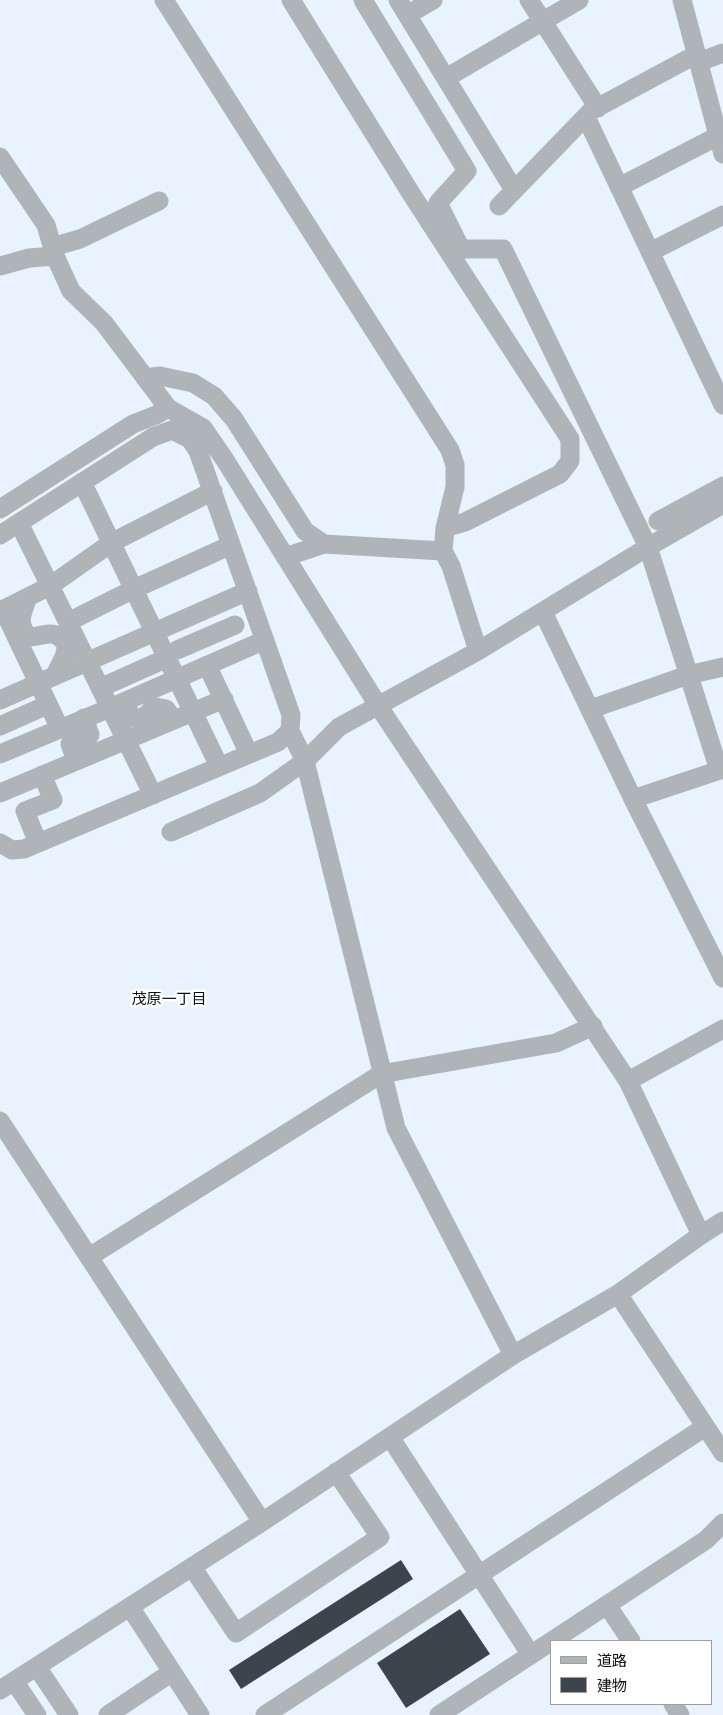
<!DOCTYPE html>
<html>
<head>
<meta charset="utf-8">
<style>
  body { margin:0 }
  #map { position:relative; width:723px; height:1715px; overflow:hidden; background:#e8f3fd; font-family:"Nunito Sans","Noto Sans JP",sans-serif }
  canvas { display:block }
  .legend { position:absolute; left:550px; top:1640px; width:162px; height:65px; box-sizing:border-box; background:#fefefe; border:1px solid #9d9ea0; margin:0; padding:6px 9px; list-style:none; font-size:15px; color:#0c0f13 }
  .legend li { display:flex; align-items:center; gap:10px; height:25px }
  .legend b { width:25px; border:1px solid #9d9ea0 }
</style>
</head>
<body>
<div id="map">
<canvas width="723" height="1715"></canvas>
<ul class="legend">
<li><b style="height:6px;background:#afb4b8"></b>道路</li>
<li><b style="height:14px;background:#3c454d"></b>建物</li>
</ul>
</div>
<script>
const g = document.querySelector('canvas').getContext('2d');
g.lineJoin = 'round';
function fill(path, color) { g.fillStyle = color; g.fill(path, 'evenodd'); }
function stroke(path, color, width, dash) { g.strokeStyle = color; g.lineWidth = width; g.lineCap = dash ? 'butt' : 'round'; g.setLineDash(dash || []); g.stroke(path); }
function drawText(font, color, halo, rows, align = 'center') {
  g.font = font + ' "Nunito Sans","Noto Sans JP",sans-serif'; g.lineWidth = 5; g.setLineDash([]); g.textBaseline = 'middle'; g.strokeStyle = halo; g.fillStyle = color; for (const [text, x, y, turn = 0] of rows) {
    g.save(); g.translate(x, y); g.rotate((+turn || 0) * Math.PI / 180); g.textAlign = isNaN(turn) ? turn : align; if (halo) g.strokeText(text, 0, 0); g.fillText(text, 0, 0); g.restore();
  }
}
fill(new Path2D(`
  M401,1560l12,19 -172,110 -12,-19z
  M460,1609l30,45 -84,54 -29,-45z`), '#3c454d');
stroke(new Path2D(`
  M164,0l286,450 5,15v22l-10,41 -2,23 8,15 27,85
  M291,0l121,195 158,244v22l-10,13 -95,48 -20,6
  M363,0l104,171 -29,32 23,46h42l145,298 71,223
  M398,0l116,190
  M529,0l69,108
  M682,0l41,154
  M407,15l26,-15
  M699,62l24,-9
  M446,78l133,-78
  M586,117l137,288
  M0,157l46,68 9,31 16,35 33,32 64,85 35,20 22,32 154,247 249,374 73,154
  M619,187l99,-51
  M499,206l92,-95 106,-57
  M52,247l28,-8 79,-38
  M650,252l73,-37
  M0,266l29,-8 26,-2
  M145,378l15,-2 33,7 21,13 20,23 71,112 19,13 119,7
  M82,482l137,284
  M0,509l133,-85 23,-9 12,-7
  M658,521l65,-35
  M19,523l134,272
  M0,535l153,-98 19,-7 18,9 8,12 93,264 -1,16 -12,11 -254,107 -12,1 -12,-7
  M285,557l39,-13
  M28,597c-6,17 -12,26 1,40 20,-1 23,-10 38,8l-3,12 -9,18
  M3,609l57,120
  M0,611l50,-25 61,-43 102,-52
  M543,612l90,187 90,179
  M68,622l66,-33 97,-44
  M177,650l58,-25
  M207,665l42,89
  M100,688l67,-30
  M0,700l248,-109
  M128,700v11l7,8c10,1 13,-8 20,-12l11,2 8,11
  M591,709l97,-34 35,-8
  M0,726l47,-21
  M290,731l15,30 91,367 117,227
  M0,754l110,-46 155,-68
  M76,761l-6,-17 20,-9 -6,-17
  M0,793l224,-94
  M633,799l90,-30
  M171,832l89,-39 45,-32 34,-34 139,-76 170,-104 75,-43
  M38,843l-13,-32 28,-11 -11,-25
  M628,1081l95,-52
  M0,1121l262,401
  M89,1257l292,-183 175,-31 37,-17
  M618,1294l105,159
  M390,1437l141,218
  M192,1567l44,66 144,-96 -44,-65
  M607,1605l24,36
  M130,1607l70,108
  M37,1667l32,48
  M14,1681l23,34
  M0,1690l262,-168 251,-167 105,-61 83,-59 22,-14
  M673,1704l7,11
  M108,1715l64,-43
  M265,1715l440,-288
  M439,1715l267,-175 17,-17`), '#afb4b8', 19);
drawText('15px', '#0c0f13', '#fefefe', [
  ["茂原一丁目",169,1000]
]);
</script>
</body>
</html>
